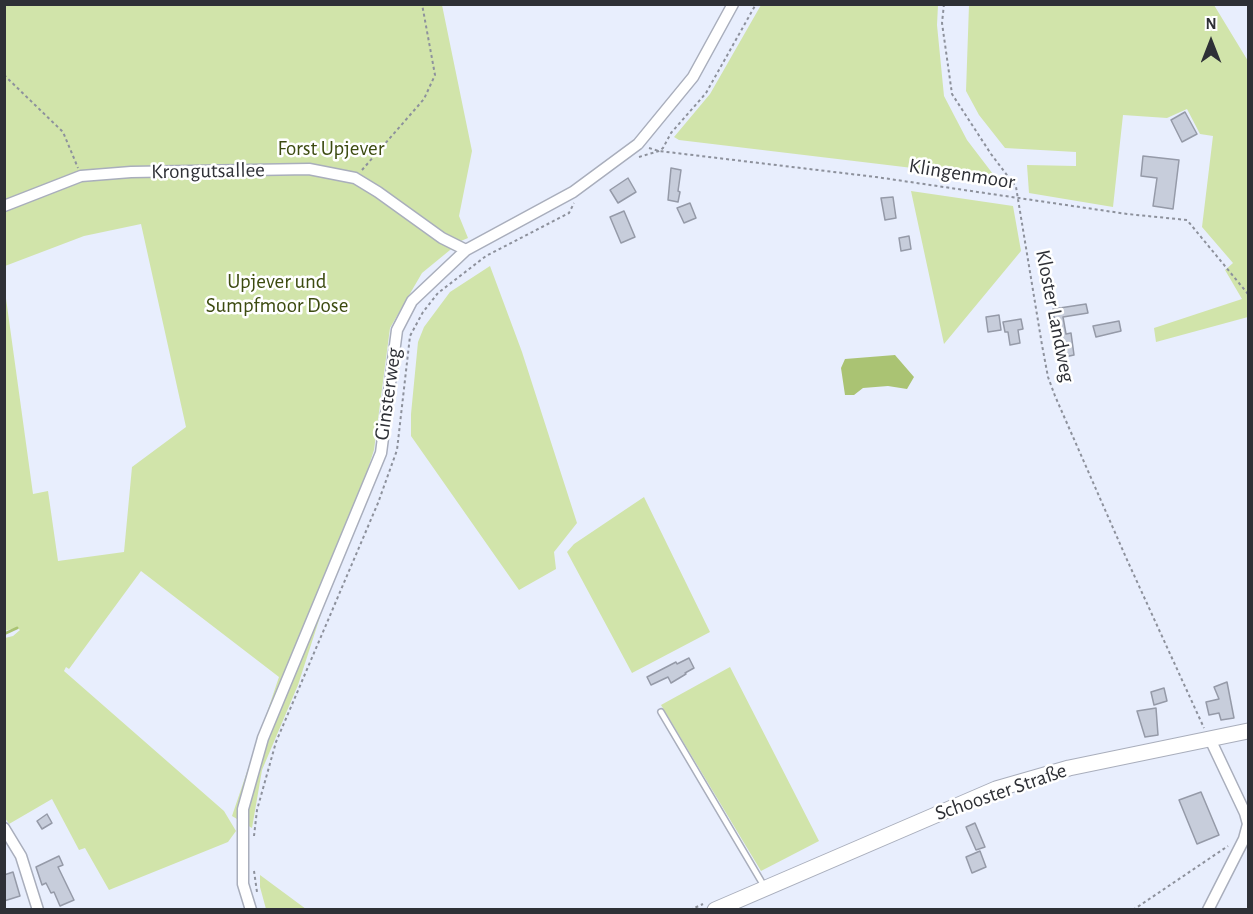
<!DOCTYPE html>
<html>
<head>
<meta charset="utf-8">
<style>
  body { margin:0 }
  #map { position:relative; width:1253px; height:914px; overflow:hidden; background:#e8eefd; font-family:"Alegreya Sans",sans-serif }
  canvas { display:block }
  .frame { position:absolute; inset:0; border:6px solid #2e3036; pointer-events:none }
  .north { position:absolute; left:1181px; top:12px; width:60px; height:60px; -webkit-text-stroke:4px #fff; paint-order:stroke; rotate:0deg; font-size:16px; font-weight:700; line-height:24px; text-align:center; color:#2e3036 }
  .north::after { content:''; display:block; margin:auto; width:21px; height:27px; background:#2e3036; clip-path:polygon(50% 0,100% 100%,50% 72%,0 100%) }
</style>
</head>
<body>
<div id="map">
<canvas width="1253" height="914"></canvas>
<div class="frame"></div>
<div class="north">N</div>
</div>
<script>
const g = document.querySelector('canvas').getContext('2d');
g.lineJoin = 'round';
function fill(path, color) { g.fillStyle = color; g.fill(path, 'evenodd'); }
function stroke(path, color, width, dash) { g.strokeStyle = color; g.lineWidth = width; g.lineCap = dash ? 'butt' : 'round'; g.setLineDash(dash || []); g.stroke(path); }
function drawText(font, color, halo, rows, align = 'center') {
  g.font = font + ' "Alegreya Sans",sans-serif'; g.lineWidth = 5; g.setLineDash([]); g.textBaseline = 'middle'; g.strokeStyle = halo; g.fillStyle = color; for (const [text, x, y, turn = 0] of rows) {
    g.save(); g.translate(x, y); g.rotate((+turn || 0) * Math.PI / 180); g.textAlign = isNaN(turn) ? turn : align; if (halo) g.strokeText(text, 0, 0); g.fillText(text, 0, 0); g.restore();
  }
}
fill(new Path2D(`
  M5,5h437l30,146 -13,65 9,22 -7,3 -39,32 -32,55 -16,122 -76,235 -36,85 -10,58 -20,-12 47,-139 -138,-106 -72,98 -3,-2 -2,4 160,140 12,20 -8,11 -119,48 -24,-42 -6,2 -27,-51 -43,25 -4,-6v-180l8,-2 7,-6 -3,-2 -13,3v-347l29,210 15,-3 10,70 66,-9 8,-85 54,-40 -45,-203 -57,12 -79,30z
  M761,5h177l-1,20 7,71 23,44 29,38 -317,-38 -5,-3 36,-43z
  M969,5h245l34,56v256l-92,25 -2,-14 88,-29 -17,-29 8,-7 -31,-36 11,-91 -13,-2 -13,-25 -20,9 -44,-3 -10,92 -84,-14 -2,-28 49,1v-14l-71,-4 -26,-33 -13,-24z
  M911,191l102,15 8,45 -77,93z
  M490,266l32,86 55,171 -23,29 2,17 -37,21 -108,-154v-22l7,-72 6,-15 26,-35z
  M644,497l66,135 -78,41 -65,-121 7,-8z
  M730,667l89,174 -58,30 -100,-166z
  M260,875l46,34h-40l-6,-22z`), '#d1e4aa');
fill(new Path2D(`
  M895,355l19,22 -7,12 -19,-3 -25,2 -9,7h-9l-4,-27 4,-9z`), '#aac373');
stroke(new Path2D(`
  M4,634l13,-6`), '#aac373', 3);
const building = new Path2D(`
  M1185,112l12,22 -15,8 -11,-22z
  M1143,156l36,4 -6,49 -20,-3 4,-28 -16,-2z
  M671,168l10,2 -3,21 2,1 -2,10 -10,-2z
  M628,178l8,14 -18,11 -8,-13z
  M893,197l3,21 -11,2 -4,-22z
  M690,203l6,15 -12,5 -7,-15z
  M624,211l11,26 -14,6 -11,-26z
  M909,236l2,13 -10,2 -2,-13z
  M1086,304l2,9 -25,4 3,17 5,-1 3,22 -14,3 -7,-49z
  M999,315l2,15 -13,2 -2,-15z
  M1021,319l2,10 -5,1 2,13 -10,2 -2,-13h-3l-2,-10z
  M1119,321l2,10 -25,6 -3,-11z
  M689,658l5,10 -9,5 1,1 -15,9 -3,-6 -17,8 -4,-8 29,-15 1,2z
  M1227,682l7,36 -13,2 -2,-7 -10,2 -3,-13 13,-3 -5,-12z
  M1164,688l3,13 -13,4 -3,-13z
  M1156,708l2,27 -13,2 -8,-26z
  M1201,792l18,43 -22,9 -18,-44z
  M47,814l5,9 -10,6 -5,-8z
  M975,823l10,24 -9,3 -10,-23z
  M980,851l6,16 -14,6 -6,-16z
  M59,856l4,9 -5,2 16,33 -14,6 -6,-14 -3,1 -5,-10 -4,2 -6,-18z
  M13,872l7,24 -16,5v-26z`);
fill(building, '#c7cddb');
stroke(building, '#959aa8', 1.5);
const lane = new Path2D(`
  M661,712l103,174`);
const street = new Path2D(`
  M4,206l77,-30 50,-4 178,-3 46,9 23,14 64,46 24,12
  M4,828l17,28 17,54
  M251,910l-8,-26v-75l20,-71 118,-285 16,-123 15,-29 54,-51 107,-58 65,-48 55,-67 40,-73
  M1208,910l36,-71 4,-15 -3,-11 -35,-74`);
const secondary = new Path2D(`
  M715,910l281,-121 73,-21 179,-37`);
stroke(lane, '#a9aebc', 8);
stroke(street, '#a9aebc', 13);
stroke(secondary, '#a9aebc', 17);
stroke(new Path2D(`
  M944,4l-2,19 10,71 39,60 25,33 26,158 6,32 7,19 73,166 76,166
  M4,75l59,57 15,36
  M649,148l10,3 217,26 251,37 60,6 61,74
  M639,157l20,-6 4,-3 8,-15 35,-40 50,-89
  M362,170l62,-71 11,-24 -13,-71
  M254,836l3,-26 19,-68 102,-239 19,-53 13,-114 13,-24 15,-19 48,-37 83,-43 5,-10
  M254,871l3,21
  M690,910l13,-6
  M1133,910l95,-64`), '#8d919c', 2, [3, 3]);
stroke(lane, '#fff', 5);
stroke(street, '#fff', 10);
stroke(secondary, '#fff', 15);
drawText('21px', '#3c4b10', '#fff', [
  ["Forst Upjever",331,149],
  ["Upjever und",277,282],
  ["Sumpfmoor Dose",277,306]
]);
drawText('21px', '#2e3036', '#fff', [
  ["Krongutsallee",208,171,-1],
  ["Klingenmoor",962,174,9],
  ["Kloster Landweg",1055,316,79],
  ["Ginsterweg",388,394,-82],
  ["Schooster Straße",1001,792,-19]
]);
</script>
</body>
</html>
